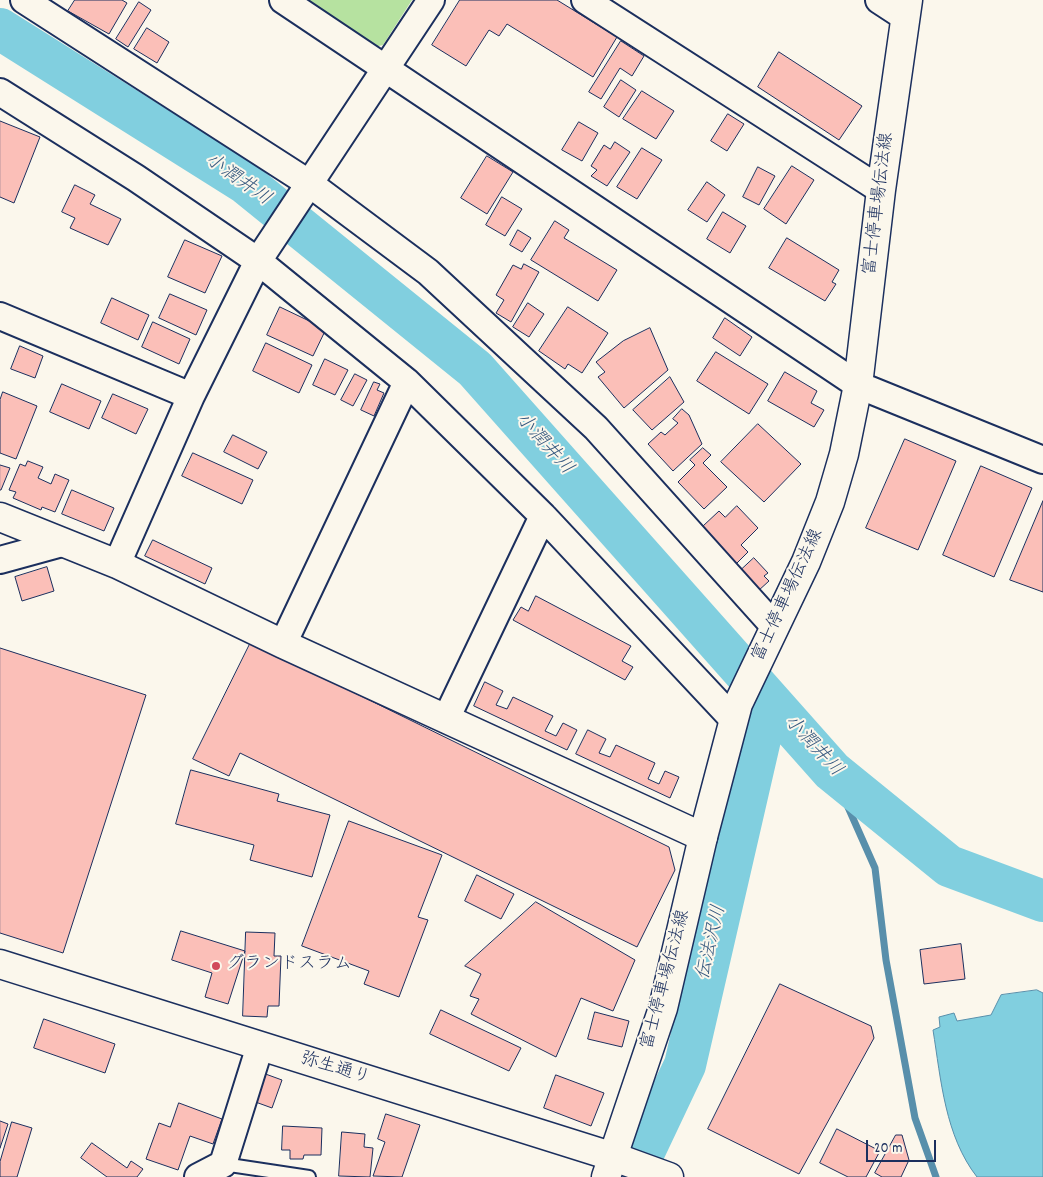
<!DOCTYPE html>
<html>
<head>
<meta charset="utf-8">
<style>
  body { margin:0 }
  #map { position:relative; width:1043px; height:1177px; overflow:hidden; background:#fbf7ec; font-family:Dekko,sans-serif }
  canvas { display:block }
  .scale { position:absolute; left:866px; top:1140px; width:70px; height:22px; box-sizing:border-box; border:2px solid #1b2f5e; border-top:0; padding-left:6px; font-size:15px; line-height:18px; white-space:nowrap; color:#1b2f5e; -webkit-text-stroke:4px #fbf7ec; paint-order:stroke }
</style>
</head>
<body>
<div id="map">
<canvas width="1043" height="1177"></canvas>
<div class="scale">20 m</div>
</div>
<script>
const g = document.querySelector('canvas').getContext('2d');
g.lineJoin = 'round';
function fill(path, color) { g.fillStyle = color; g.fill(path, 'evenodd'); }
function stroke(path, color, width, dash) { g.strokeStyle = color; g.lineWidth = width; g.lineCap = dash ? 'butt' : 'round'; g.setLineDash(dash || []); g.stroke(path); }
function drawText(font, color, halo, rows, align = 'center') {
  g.font = font + ' Dekko,"Klee One",sans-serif'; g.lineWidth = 4; g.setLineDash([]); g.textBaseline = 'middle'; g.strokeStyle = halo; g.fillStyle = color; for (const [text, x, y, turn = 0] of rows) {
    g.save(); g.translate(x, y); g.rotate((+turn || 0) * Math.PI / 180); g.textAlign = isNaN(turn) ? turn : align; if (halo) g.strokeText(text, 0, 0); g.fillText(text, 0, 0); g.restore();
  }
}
fill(new Path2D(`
  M297,0h115l-29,45 -13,3z`), '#b6e2a0');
const water = new Path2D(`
  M1037,990l6,3v184h-66c-32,-41 -36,-97 -44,-147l7,-3 -1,-10 15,-4 3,8 34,-6 10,-20z`);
fill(water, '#81cfdf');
stroke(water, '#588fab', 1);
stroke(new Path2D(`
  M832,771l43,97 11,92 29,158 21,59`), '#588fab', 7);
stroke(new Path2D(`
  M0,29l245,154 230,186 357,402 117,95 94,35
  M632,1177l53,-112 84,-365`), '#81cfdf', 42);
const building = new Path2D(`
  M75,0h47l5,3 -18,31 -41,-23z
  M460,0h97l60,37 -24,40 -86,-53 -8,12 -10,-6 -23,36 -34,-21z
  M139,2l12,8 -23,37 -12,-8z
  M147,28l22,14 -12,21 -23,-14z
  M621,41l23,15 -12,20 -12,-8 -19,31 -12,-7z
  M779,52l83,54 -23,34 -81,-53z
  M621,80l15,10 -17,27 -15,-10z
  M642,91l32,20 -18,28 -33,-20z
  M728,114l16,10 -17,27 -16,-10z
  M0,121l40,16 -26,66 -14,-6z
  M579,122l19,11 -16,28 -20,-11z
  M615,142l15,10 -23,34 -16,-10 6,-6 -6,-4 13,-21 6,4z
  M642,148l20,12 -25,39 -20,-12z
  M487,156l26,16 -26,42 -26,-16z
  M792,166l22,14 -28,44 -22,-15z
  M758,167l17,9 -16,29 -16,-8z
  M707,182l18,13 -18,27 -19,-12z
  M75,185l20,10 -5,9 31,15 -13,26 -38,-17 5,-10 -13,-6z
  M502,197l20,12 -17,27 -19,-11z
  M723,212l23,14 -16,27 -23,-14z
  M555,221l14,9 -5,8 53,32 -19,31 -67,-41z
  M518,230l13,8 -9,14 -12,-7z
  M787,238l52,32 -7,12 4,2 -11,17 -56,-33z
  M185,240l37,16 -17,37 -37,-16z
  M524,264l15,8 -28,50 -15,-9 8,-13 -8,-5 17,-30 8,4z
  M170,294l37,16 -11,25 -37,-17z
  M112,298l37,17 -11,25 -37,-17z
  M528,303l16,11 -15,23 -16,-10z
  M280,307l46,22 -13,27 -46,-21z
  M568,307l40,26 -26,40 -14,-9 -3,5 -26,-18z
  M725,318l27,19 -12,19 -27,-18z
  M153,322l37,17 -11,25 -37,-17z
  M650,328l18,42 -44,38 -26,-31 7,-5 -9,-10 27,-21z
  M266,343l46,22 -13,28 -46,-22z
  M20,346l23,10 -8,22 -24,-9z
  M716,352l52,32 -19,30 -52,-33z
  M325,359l23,11 -13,25 -22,-10z
  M785,372l32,19 -6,12 13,7 -10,17 -46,-26z
  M355,374l12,6 -14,26 -12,-6z
  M670,377l14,25 -32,28 -19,-20z
  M374,382l6,2 -3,6 7,3 -10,23 -13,-6z
  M62,384l39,17 -12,28 -39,-17z
  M3,392l34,14 -21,53 -16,-6v-53z
  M113,394l35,15 -12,25 -34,-16z
  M682,409l7,6 13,29 -29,27 -25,-27 13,-12 4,3 13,-12 -5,-4z
  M758,424l43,40 -37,38 -43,-40z
  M233,435l34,17 -9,17 -34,-17z
  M905,439l51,22 -38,89 -52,-22z
  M703,448l8,7 -8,8 24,24 -23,22 -26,-27 17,-17 -5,-5z
  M193,453l60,27 -11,24 -60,-28z
  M28,461l15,6 -5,11 13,6 4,-10 14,6 -14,32 -13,-5 -1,3 -28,-12 3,-6 -7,-2 11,-26 5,2z
  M0,465l10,3 -9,22h-1z
  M981,466l51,22 -38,89 -51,-22z
  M72,490l42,18 -10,23 -42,-17z
  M1043,501v91l-33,-12z
  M737,506l21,22 -17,17 7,7 -13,13 -30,-31 3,-3 -5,-5 16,-15 6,6z
  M153,540l59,28 -7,16 -60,-28z
  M754,558l14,15 -4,3 5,5 -11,10 -18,-20z
  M47,567l7,24 -32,10 -7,-24z
  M536,596l95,50 -9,15 11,6 -8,13 -112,-60 8,-13 7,4z
  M251,642l418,205 6,23 -38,77 -397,-194 -11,23 -36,-17z
  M0,648l146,47 -83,258 -63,-20z
  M485,682l18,9 -7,14 11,4 6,-12 40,19 -8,15 11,5 7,-13 14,7 -10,20 -93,-44z
  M588,730l18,9 -7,14 11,4 6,-12 39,18 -7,16 11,5 6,-13 14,6 -9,21 -94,-44z
  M191,770l88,24 -2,7 53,14 -18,62 -62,-17 4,-15 -78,-21z
  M349,821l93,34 -24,62 10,3 -29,77 -35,-13 5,-13 -67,-25z
  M477,875l37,19 -13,25 -36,-18z
  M536,902l99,58 -22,51 -32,-13 -25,59 -85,-43 8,-15 -9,-3 11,-22 -16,-8z
  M181,931l64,20 -17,53 -23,-7 7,-24 -40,-13z
  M246,932l29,1 -1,23h7l-2,50h-11l-1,11 -24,-1z
  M961,944l4,35 -41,5 -4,-34z
  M780,984l91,42 3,12 -75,136 -91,-45z
  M441,1010l80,38 -12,23 -79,-37z
  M595,1012l34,9 -7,26 -34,-8z
  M44,1019l71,25 -10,29 -71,-25z
  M260,1072l22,8 -10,28 -22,-8z
  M556,1075l48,18 -13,33 -47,-18z
  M179,1103l43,16 -9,25 -23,-8 -12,34 -32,-11 13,-36 11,4z
  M386,1114l34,11 -18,52 -29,-1 12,-34 -7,-3z
  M0,1121l8,3 -8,24z
  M12,1122l20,6 -15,49h-17v-15z
  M283,1126l39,2 -1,27h-17l-1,4h-13v-9h-8z
  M837,1129l43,22 -14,26h-18l-28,-14z
  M342,1132l23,2 -1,13 9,1 -3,29 -31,-1z
  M896,1135h6l7,25 -8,17h-19l-7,-4z
  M92,1143l35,25 4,-7 12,8 -6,8h-30l-26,-19z`);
fill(building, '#fbbfb8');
stroke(building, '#1b2f5e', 1);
const service = new Path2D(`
  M223,1164l86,13`);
const minor = new Path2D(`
  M24,0l286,184 118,88 168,156 178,198
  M283,0l575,385 185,75
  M585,0l296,190
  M879,0l26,17
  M0,92l136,86 122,83 149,121 136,134 190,203
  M0,316l191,80
  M0,560l62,-17
  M117,564l74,-168 67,-135 173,-261
  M283,644l124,-262
  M446,719l97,-203
  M198,1177l25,-13 37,-118`);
const tertiary = new Path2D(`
  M0,517l117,47 166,80 420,193
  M0,964l614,193 55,20`);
const secondary = new Path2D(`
  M606,1177l57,-169 40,-171 35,-133 68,-142 24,-60 14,-48 14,-69 23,-195 27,-190`);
stroke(service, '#1b2f5e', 16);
stroke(minor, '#1b2f5e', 30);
stroke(tertiary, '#1b2f5e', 31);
stroke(secondary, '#1b2f5e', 31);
stroke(service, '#fbf7ec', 12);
stroke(minor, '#fbf7ec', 26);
stroke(tertiary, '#fbf7ec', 28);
stroke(secondary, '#fbf7ec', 28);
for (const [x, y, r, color] of [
  [216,966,5,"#d1495b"]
]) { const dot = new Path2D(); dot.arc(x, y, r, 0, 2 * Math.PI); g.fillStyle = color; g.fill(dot); stroke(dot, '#fbf7ec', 2); }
drawText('18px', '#1b2f5e', '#fbf7ec', [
  ["富士停車場伝法線",880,204,-83],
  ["富士停車場伝法線",789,596,-65],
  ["富士停車場伝法線",667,980,-75],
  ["弥生通り",335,1070,17]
]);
drawText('18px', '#1b2f5e', '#fbf7ec', [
  ["グランドスラム",226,966]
], 'left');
drawText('italic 19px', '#34577e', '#fbf7ec', [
  ["小潤井川",237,181,35],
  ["小潤井川",543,445,48],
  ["小潤井川",812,747,47],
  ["伝法沢川",713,943,-77]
]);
</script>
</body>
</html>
